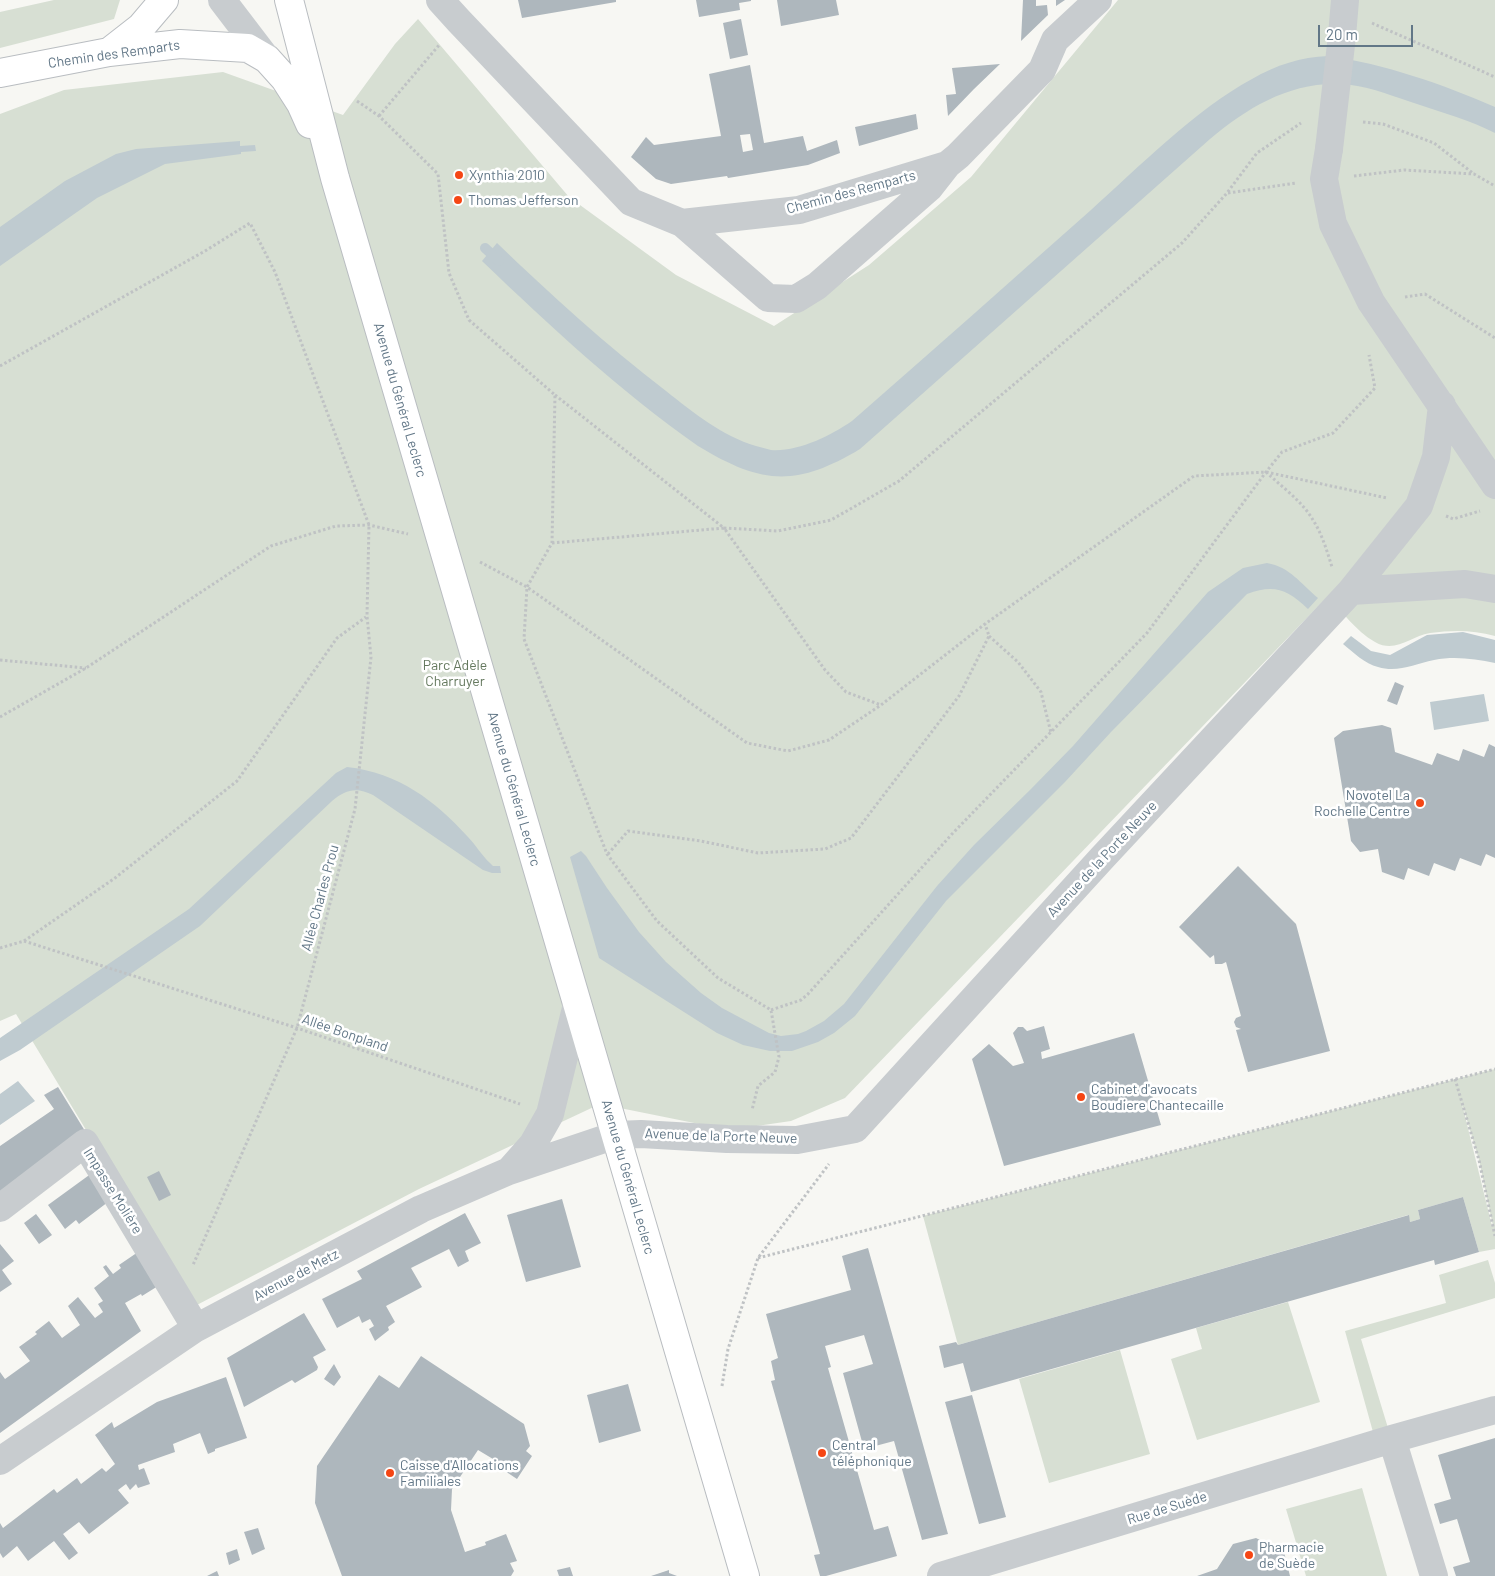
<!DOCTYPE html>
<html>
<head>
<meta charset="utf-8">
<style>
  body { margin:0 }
  #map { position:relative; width:1495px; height:1576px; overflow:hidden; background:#f7f7f3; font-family:Barlow,sans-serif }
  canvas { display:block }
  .scale { position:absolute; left:1318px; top:25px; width:95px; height:22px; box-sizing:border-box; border:2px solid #627787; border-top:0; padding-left:6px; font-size:15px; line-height:18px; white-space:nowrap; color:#627787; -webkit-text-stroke:4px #fff; paint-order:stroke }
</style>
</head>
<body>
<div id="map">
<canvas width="1495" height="1576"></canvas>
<div class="scale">20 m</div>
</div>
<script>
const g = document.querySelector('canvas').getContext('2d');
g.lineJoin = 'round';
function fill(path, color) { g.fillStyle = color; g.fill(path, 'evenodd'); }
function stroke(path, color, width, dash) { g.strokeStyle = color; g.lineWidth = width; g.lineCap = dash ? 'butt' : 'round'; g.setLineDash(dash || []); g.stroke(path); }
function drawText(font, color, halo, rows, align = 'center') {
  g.font = font + ' Barlow,sans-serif'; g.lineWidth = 5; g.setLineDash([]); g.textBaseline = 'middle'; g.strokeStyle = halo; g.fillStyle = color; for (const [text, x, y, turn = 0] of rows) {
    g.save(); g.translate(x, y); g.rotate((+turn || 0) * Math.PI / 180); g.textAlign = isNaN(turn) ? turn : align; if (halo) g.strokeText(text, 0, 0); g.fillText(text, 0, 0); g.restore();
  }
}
fill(new Path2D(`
  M54,0h66l-6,19 -114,29v-36z
  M1118,0h377v636c-22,-6 -42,-6 -65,-3 -20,3 -34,21 -55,9 -20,-11 -32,-31 -48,-45l-482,501 -54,23 -62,9 -129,-26 -181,85 -226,118 -177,-293 -16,7v-907l64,-24 159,-18 120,43 52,-71 23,-25 151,178 107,78 98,51 95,-61 102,-88z
  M1495,1069v180l-16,3 -16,-55 -45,13 2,9 -10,3 -2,-7 -450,130 -35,-129zM1461,1100l18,60 14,66h-1z
  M1488,1260l7,23v15l-134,41 27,89 -15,4 -28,-101 101,-28 -7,-28z
  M1288,1302l32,100 -123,38 -26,-81 31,-10 -6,-21z
  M1120,1350l30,104 -101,29 -30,-104z
  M1362,1488l25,88h-81l-20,-67z`), '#d7dfd3');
fill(new Path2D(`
  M1328,56c57,8 114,28 167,51v26c-25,-13 -52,-20 -78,-29 -19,-6 -46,-17 -66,-19 -54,-7 -101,20 -141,54l-350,310c-65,39 -99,35 -162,-3 -78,-55 -147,-119 -216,-185l15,-18c54,52 109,102 169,148 28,22 56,45 90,55 5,1 10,3 15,4 27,2 59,-14 81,-29 80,-70 159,-140 239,-211 49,-44 104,-100 161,-131 24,-14 49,-22 76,-23z
  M240,141v5l15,-1 1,6 -15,1v2l-76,10 -68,34 -97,68v-39l65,-46 51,-27 20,-5z
  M1267,563c23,4 33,20 51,35l-10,11c-21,-20 -34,-25 -61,-15l-136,138 -46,50 -119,119 -91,115 -21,17 -16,9 -26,9h-22l-27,-6 -26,-12 -118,-75 -29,-101 11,-6 5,5 21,32 32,44 27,30 35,31 21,15 47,25 12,3 17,-2 8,-3 18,-10 20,-17 93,-118 37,-41 57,-56 42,-43 135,-154 35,-24z
  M1463,632l32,8v23c-20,-4 -40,-7 -61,-3 -20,4 -36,13 -56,7 -13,-3 -25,-15 -35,-23l8,-8 20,15 19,4 37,-20z
  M1484,694l5,27 -55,9 -4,-28z
  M347,767c52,6 87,33 121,70 8,8 14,19 22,26l3,3h7l1,7h-9l-9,-3 -110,-75c-16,-8 -27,-6 -41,6l-132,125 -180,124 -20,11v-23l189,-129 147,-136z
  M18,1081l17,20 -35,24v-31z`), '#bfcbd0');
stroke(new Path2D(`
  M485,248l14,13`), '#bfcbd0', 10);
fill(new Path2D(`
  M518,0h98v2l-94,16z
  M696,0h55v1l-12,2 1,7 -41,7z
  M777,0h59l3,15 -58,11z
  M1023,0h13v6l11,-1 1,10 -27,26z
  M1056,0h9l-9,6z
  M741,19l7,36 -18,4 -7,-36z
  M1000,64l-26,25 -26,27 -2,-21 10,-1 -4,-26z
  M750,65l14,78 39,-7 4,15 30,-11 3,13 -32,12 -80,13 -1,-2 -56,8 -15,-5 -25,-22 15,-20 8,8 67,-9 -12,-62zM750,134l3,16 -10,2 -3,-17z
  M916,114l2,15 -59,17 -4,-19z
  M1395,682l9,4 -7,19 -10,-4z
  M1382,725l9,3 4,24 37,13 5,-12 22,8 4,-12 21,8 5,-13 6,3v111l-9,-4 -5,12 -21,-8 -5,13 -21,-8 -5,13 -21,-8 -4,12 -22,-8 -4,-23 -18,3 -9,-11 -17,-103 9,-7z
  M1238,866l58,58 34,127 -82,21 -12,-42 5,-1 -5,-2 -2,-5 2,-4 5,-2 -15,-54 -4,2h-7l-1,-9 -4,3 -31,-31z
  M1044,1026l6,23 -9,3 1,7 92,-26 27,92 -157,41 -32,-107 17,-15 24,22 11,-3 -11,-30 5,-6h5l4,4z
  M58,1087l27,44 -85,64v-49l54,-37 -10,-14z
  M159,1171l12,24 -12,6 -12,-24z
  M92,1173l16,29 -29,22 -3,-4 -11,9 -17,-24z
  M1463,1197l16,55 -44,13 -1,-5 -463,132 -8,-29 -19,5 -5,-22 17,-4 2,3 451,-130 1,7 10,-3 -2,-9z
  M562,1199l19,68 -55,15 -19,-67z
  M465,1213l16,30 -16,8 4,10 -11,6 -9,-18 -38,19 11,19 -36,19 9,16 -7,5 1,3 -14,11 -6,-12 5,-3 -4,-7 -8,4 -3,-7 -22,12 -15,-29 40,-20 -5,-8z
  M36,1214l16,21 -13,9 -15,-21z
  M0,1244l14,17 -12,9 10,14 -12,8z
  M868,1248l80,286 -26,6 -28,-99 -30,8 -21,-76 30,-9 -9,-29 -39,11 6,21 -3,1 46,162 14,-4 9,30 -71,20h-6l-6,-21 6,-1 -49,-173 4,-1 -4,-19 7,-3 -12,-44 85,-24 -9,-34z
  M138,1252l20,34 -16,10 -1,-2 -16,9 16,28 -141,102v-61l5,7 25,-18 -11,-14 18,-13 -2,-2 14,-11 13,17 18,-13 -12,-19 10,-9 17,21 8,-6 -5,-8 5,-3 -9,-13 15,-12 -6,-9 3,-2 7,9 8,-6 -2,-3z
  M304,1313l22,37 -13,7 5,10 -1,3 -22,13 -3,-3 -48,27 -17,-49z
  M421,1356l103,68 6,22 -4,5 6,5 -15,23 -21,-14 2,-3 -20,-12 -26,39 -1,21 14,42 21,-7 -1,-3 21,-8 11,27 -7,2 4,8 -3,5h-169l-27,-73 2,-37 62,-91 20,13z
  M334,1364l7,13 -7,9 -10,-7z
  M226,1377l21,61 -32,11v2l-7,3 -8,-21 -27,11 2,8 -37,13 1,5 5,-2 6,16 -12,4 -2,-4 -6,6 -4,-6 -8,6 11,13 -40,31 -10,-12 -16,12 15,19 -9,7 -15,-19 -26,20 -11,-15 -14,12 -3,-5v-30l3,5 51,-39 3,4 20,-15 4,6 21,-16 4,4 9,-8 -20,-29 17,-13 2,6 43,-26z
  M628,1384l13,47 -42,12 -12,-48z
  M972,1395l34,122 -27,7 -34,-122z
  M1495,1438v138h-39l-3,-9 17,-5 -13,-43 -17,5 -6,-20 17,-5 -13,-44z
  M258,1528l7,21 -13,6 -8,-23z
  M1256,1538l28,14 6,24h-93l20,-7 16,-25z
  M237,1549l3,11 -11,5 -3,-12z
  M570,1567l3,9h-14l-2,-6z
  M669,1570v3l8,3h-26z
  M217,1571l2,5h-12z`), '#aeb7bd');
const major = new Path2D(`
  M289,0l46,178 410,1398
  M109,52l32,-25 23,-27
  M0,73l109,-21 71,-8 68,4 19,11 18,20 16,25 9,20`);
stroke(major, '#b9bdc1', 30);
stroke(new Path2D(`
  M1372,23l123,54
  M357,101l22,15 59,58 11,99 20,47 86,75 -3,148 -25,44 -3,52 83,215 50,67 61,57 53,32 8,47 -4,15 -17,14 -6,24
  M379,116l61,-72
  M1363,122l20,2 51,19 40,31
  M1354,176l50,-6 70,4 21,12
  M1228,193l68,-10
  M1405,297l20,-3 70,44
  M0,366l205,-115 45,-28 25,49 94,253 -2,91 4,41 -16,152 -58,219 -104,237
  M555,395l169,133 54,3 53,-11 68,-39 283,-238 45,-50 30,-40 44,-30
  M1266,472c16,15 36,29 47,48 9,14 14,31 19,47
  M1446,516l7,3 27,-8
  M552,543l172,-15 101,142 21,22 35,13
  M480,562l47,25 220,156 41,8 41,-11 52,-35 104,-81 209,-148 72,-4 121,26
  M989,636l29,26 23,30 10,41
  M0,660l86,8
  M0,717l86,-49 185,-122 65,-20 33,-1 39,9
  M608,854l20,-23 73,10 57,12 67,-4 26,-11 108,-142 30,-60 -4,-12
  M24,941l273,87 223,76
  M0,948l24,-7 91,-63 122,-97 100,-143 29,-21
  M771,1010l30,-10 7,-6 144,-160 195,-201 119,-161 16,-20 51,-19 42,-45 -6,-33
  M1455,1079l24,81 16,76
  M758,1258l737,-189
  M722,1386l6,-37 30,-91 71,-94`), '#bfc2c4', 3, [2.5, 2.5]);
stroke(new Path2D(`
  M222,0l45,59
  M440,0l19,21 172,181 51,21 117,-13 148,-45 11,-9 84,-86 13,-30 43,-40
  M1342,36l3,-36
  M1329,149l-5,30 9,45 38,78 124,183
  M682,223l86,75 28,1 21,-13 112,-98 18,-23
  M1351,591l114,-7 30,5
  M510,1170l23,-26 17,-30 27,-110
  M0,1208l85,-65 111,185
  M1392,1439l42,137
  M0,1461l196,-133 225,-119 88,-38 107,-36 25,-1 86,5 70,1 58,-11 247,-271 249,-267 68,-85 17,-49 6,-52
  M941,1576l451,-137 103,-29`), '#c8cccf', 28);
stroke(major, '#fff', 28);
stroke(new Path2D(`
  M1329,149l13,-113`), '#c8cccf', 28);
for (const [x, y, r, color] of [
  [459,175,5,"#f54614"],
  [458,200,5,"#f54614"],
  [1420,803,5,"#f54614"],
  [1081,1097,5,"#f54614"],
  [822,1453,5,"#f54614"],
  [390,1473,5,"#f54614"],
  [1249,1555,5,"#f54614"]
]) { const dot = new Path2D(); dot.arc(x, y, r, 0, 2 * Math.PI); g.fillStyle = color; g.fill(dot); stroke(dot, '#fff', 2); }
drawText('14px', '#627787', '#fff', [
  ["Chemin des Remparts",114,54,-8],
  ["Chemin des Remparts",851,192,-15],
  ["Avenue du Général Leclerc",400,400,74],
  ["Avenue du Général Leclerc",514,789,74],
  ["Avenue de la Porte Neuve",1102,859,-47],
  ["Allée Charles Prou",320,898,-75],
  ["Allée Bonpland",345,1033,19],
  ["Avenue de la Porte Neuve",721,1136,2],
  ["Avenue du Général Leclerc",628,1177,74],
  ["Impasse Molière",113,1191,58],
  ["Avenue de Metz",296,1275,-28],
  ["Rue de Suède",1167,1508,-17]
]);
drawText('14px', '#627787', '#fff', [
  ["Xynthia 2010",469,175],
  ["Thomas Jefferson",468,200],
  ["Novotel La",1410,795,"right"],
  ["Rochelle Centre",1410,811,"right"],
  ["Cabinet d'avocats",1091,1089],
  ["Boudiere Chantecaille",1091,1105],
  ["Central",832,1445],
  ["téléphonique",832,1461],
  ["Caisse d'Allocations",400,1465],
  ["Familiales",400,1481],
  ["Pharmacie",1259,1547],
  ["de Suède",1259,1563]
], 'left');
drawText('14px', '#64785e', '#fff', [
  ["Parc Adèle",455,665],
  ["Charruyer",455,681]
]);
</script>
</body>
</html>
